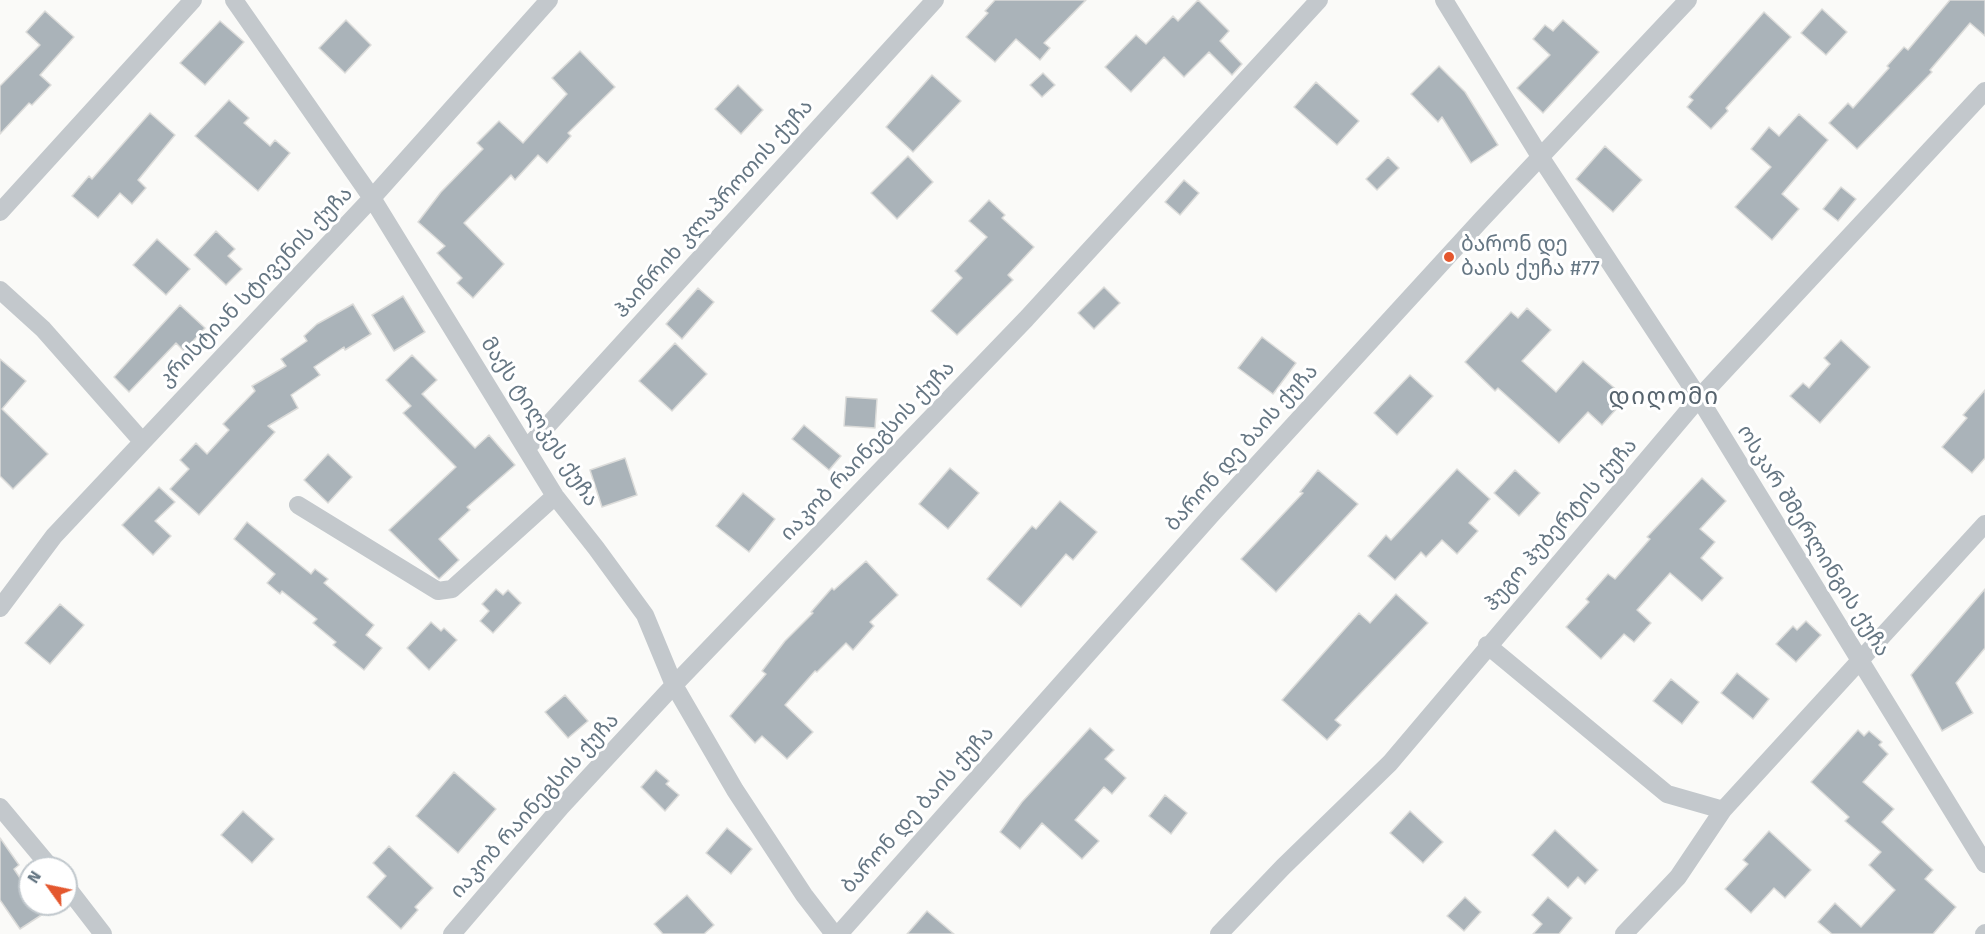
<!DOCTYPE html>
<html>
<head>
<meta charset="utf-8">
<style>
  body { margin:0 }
  #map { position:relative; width:1985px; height:934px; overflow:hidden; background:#fafaf8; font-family:"Fira Sans",sans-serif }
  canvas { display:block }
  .north { position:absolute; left:18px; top:856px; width:60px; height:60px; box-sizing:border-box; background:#fff; border:2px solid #c1c8cd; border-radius:50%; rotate:303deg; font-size:16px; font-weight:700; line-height:24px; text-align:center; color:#657683 }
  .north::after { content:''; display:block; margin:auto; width:21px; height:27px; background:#e4572e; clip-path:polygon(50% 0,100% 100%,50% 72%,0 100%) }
</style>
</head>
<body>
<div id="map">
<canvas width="1985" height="934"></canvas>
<div class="north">N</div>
</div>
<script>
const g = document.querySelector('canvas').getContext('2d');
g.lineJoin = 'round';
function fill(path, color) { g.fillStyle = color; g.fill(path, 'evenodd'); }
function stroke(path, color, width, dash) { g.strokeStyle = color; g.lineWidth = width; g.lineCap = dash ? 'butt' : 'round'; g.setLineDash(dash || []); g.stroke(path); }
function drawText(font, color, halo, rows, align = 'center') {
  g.font = font + ' "Fira Sans","Noto Sans Georgian",sans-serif'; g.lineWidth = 6; g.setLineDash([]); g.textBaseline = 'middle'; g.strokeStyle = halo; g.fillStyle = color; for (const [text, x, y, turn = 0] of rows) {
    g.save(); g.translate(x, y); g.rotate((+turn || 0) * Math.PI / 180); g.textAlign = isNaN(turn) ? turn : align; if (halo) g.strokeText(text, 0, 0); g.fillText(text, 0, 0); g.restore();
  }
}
const building = new Path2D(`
  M995,0h91l-42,43 6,5 -10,12 -24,-21 -21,23 -29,-25 22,-24 -3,-2z
  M1198,0l31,31 -9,10 22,23 -10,11 -23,-23 -25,25 -20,-20 -33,35 -26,-25 31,-32 10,9 27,-28 5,5z
  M1950,0h35v36l-15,-13 -40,47 2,2 -75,77 -28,-26 19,-20 5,5 36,-40 -2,-2 17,-19 4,3z
  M1822,9l25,23 -21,23 -25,-22z
  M45,11l29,26 -34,38 11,10 -19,20 -3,-2 -29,31v-48l40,-41 -14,-13z
  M1764,12l27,25 -65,71 2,3 -17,18 -24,-22 6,-7 -4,-3z
  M346,20l25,25 -26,28 -26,-25z
  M1563,20l36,32 -56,61 -26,-25 33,-33 -17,-16 12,-14 8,6z
  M220,21l24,21 -39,43 -25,-22z
  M580,51l35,36 -47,46 3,3 -24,27 -9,-8 -23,25 -4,-5 -47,48 40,41 -31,34 -16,-15 5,-5 -25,-25 8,-7 -27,-24 23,-30 42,-43 -6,-6 22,-22 24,22 44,-49 -15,-16z
  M1439,66l26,26 33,53 -27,18 -29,-46 -4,5 -27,-28z
  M1043,73l12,12 -13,12 -12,-12z
  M932,75l29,26 -48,51 -27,-25z
  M1316,82l43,39 -22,24 -43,-38z
  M738,85l25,25 -22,24 -26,-25z
  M229,100l20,18 -5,5 26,23 5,-6 15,13 -32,38 -63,-55z
  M150,113l25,22 -37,45 8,8 -14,16 -12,-11 -22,25 -26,-22 17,-20 3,3z
  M1799,114l29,26 -46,54 17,15 -27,31 -37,-33 36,-40 -20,-18 18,-22 10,9z
  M1605,146l37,34 -29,32 -37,-33z
  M908,156l25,26 -36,37 -26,-26z
  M1388,157l11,11 -22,22 -11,-11z
  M1184,180l15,13 -19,22 -15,-13z
  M1841,187l15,12 -18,22 -15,-12z
  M989,200l16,15 -3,3 32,29 -26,28 5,5 -56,55 -26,-24 31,-33 -7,-7 32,-34 -18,-16z
  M216,231l19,18 -7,7 14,13 -16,16 -32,-30z
  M157,239l33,30 -24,26 -33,-30z
  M1104,287l16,16 -26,26 -16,-16z
  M698,288l16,14 -32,37 -16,-15z
  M403,296l22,36 -31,19 -22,-36z
  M353,304l18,30 -26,16 -1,-3 -30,20 6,8 -29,20 7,13 -30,18 7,6 -76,83 -29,-26 19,-20 -9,-9 16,-17 11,11 22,-24 -6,-6 32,-33 -3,-5 34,-20 -5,-7 26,-18 -3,-5 13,-12z
  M180,305l25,23 -21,23 -8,-8 -47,49 -15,-15z
  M1527,308l24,22 -29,31 34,31 27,-31 43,37 -24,27 -14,-13 -29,31 -61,-55 -3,3 -30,-29 46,-50 7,6z
  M1262,337l34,26 -23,31 -35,-26z
  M1841,340l29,27 -50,56 -30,-27 13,-13 6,5 21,-24 -6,-6z
  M675,343l32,31 -35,37 -33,-30z
  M412,355l25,25 -15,14 53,54 14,-13 26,30 -48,42 3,3 -31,29 20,21 -20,19 -50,-49 67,-63 -53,-54 8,-7 -25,-26z
  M0,359l26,22 -24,28 46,45 -35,35 -13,-13z
  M1410,375l23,21 -36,39 -23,-22z
  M1985,390v68l-13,15 -30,-26 25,-29 -4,-3z
  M846,397l31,2 -2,29 -31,-2z
  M804,425l37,31 -12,14 -37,-31z
  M328,454l24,23 -24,26 -24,-23z
  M625,458l12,37 -35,12 -12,-37z
  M950,468l29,25 -31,36 -29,-25z
  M1457,469l33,30 -21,24 9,8 -21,23 -15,-14 -16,17 -5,-5 -26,28 -27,-24 18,-21 5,5z
  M1318,470l40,34 -82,88 -35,-33 62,-66 -3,-1z
  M1515,470l25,23 -21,23 -25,-23z
  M1702,478l24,23 -26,28 15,13 -14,16 22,20 -21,23 -32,-28 -33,37 14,13 -17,19 -10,-8 -23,25 -35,-32 23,-25 -3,-3 22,-25 7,5 35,-40 -3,-2z
  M159,487l16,15 -20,19 16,15 -18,19 -31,-30z
  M743,493l32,26 -26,33 -33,-26z
  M1060,501l37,31 -24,28 -7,-6 -45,53 -34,-28 45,-53 4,3z
  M247,522l64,52 4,-5 13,10 -4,4 50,42 -8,10 16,13 -18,22 -31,-25 3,-3 -23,-19 4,-4 -35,-28 -2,3 -13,-11 8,-9 -41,-35z
  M866,561l32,34 -28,27 4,4 -21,24 -7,-7 -29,29 -2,-1 -30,34 28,27 -26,27 -25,-23 -7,7 -25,-27 36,-42 -4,-3 23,-30 28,-28 -2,-1 21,-24 2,2z
  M496,589l7,6 5,-5 13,13 -28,30 -13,-12 9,-10 -7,-7z
  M1985,589v59l-29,35 17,30 -31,18 -31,-56z
  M1396,594l32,29 -93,97 6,5 -14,15 -45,-40 77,-87 11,10z
  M60,604l24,21 -34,39 -25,-21z
  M1806,621l15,14 -25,27 -20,-18 17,-18 4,4z
  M431,622l10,9 3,-3 13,12 -28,30 -22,-22z
  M1737,673l32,26 -16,20 -32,-26z
  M1671,679l28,23 -17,22 -29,-23z
  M565,695l23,26 -20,17 -23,-26z
  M1090,728l24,22 -9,9 21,19 -14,16 -8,-7 -29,33 24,21 -17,18 -40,-36 -22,26 -20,-17 22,-30z
  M1858,730l6,6 5,-5 13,11 -3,3 9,9 -25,28 31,27 -12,13 51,48 -8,9 31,28 -23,27h-101l-14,-12 17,-19 26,24 34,-37 -26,-25 12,-13 -36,-31 4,-4 -38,-35z
  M656,770l13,11 -3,3 13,11 -14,16 -24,-24z
  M454,772l42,37 -38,44 -42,-37z
  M1165,795l22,18 -16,21 -22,-18z
  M243,811l31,28 -22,24 -31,-28z
  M1410,811l33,31 -20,21 -33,-30z
  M727,828l25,21 -21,25 -25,-21z
  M1555,830l43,40 -13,14 -7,-7 -10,11 -36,-33z
  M1769,831l42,39 -26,28 -11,-10 -23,25 -26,-24 23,-25 -5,-4z
  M0,838l19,27 -5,4 16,24v11h7l6,10 -23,15 -20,-29z
  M389,846l44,42 -18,19 3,3 -17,19 -34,-32 19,-21 -13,-13z
  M687,895l27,30 -10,9h-41l-9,-10z
  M1465,897l16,15 -17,19 -17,-15z
  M1548,897l24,21 -13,16h-26l9,-10 -10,-9z
  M927,911l27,23h-47z`);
fill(building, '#aab3b9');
stroke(building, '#dcdcda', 1.5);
stroke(new Path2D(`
  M234,0l138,198 183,298 41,52 49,67 29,70 61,105 69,105 30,39
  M1444,0l97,158 158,240 286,466
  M0,212l193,-212
  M0,290l43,39 98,111
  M527,448l408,-448
  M298,505l140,86 14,-2 103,-93
  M0,608l54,-72 318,-338 177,-198
  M1487,645l180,149 56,16
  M0,807l51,61
  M66,886l37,48
  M452,934l109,-127 113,-122 352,-366 293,-319
  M839,934l373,-420 270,-295 206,-219
  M1219,934l64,-67 107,-104 309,-365 286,-307
  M1624,934l54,-57 45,-67 262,-286
  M1984,934l1,-1`), '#c3c8cc', 18);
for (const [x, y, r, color] of [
  [1449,257,6,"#e4572e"]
]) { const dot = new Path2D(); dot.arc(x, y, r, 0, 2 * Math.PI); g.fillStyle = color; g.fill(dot); stroke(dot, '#fff', 2); }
drawText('21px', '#657683', '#fff', [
  ["ჰაინრიხ კლაპროთის ქუჩა",714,209,-48],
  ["კრისტიან სტივენის ქუჩა",256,287,-46],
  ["მაქს ტილკეს ქუჩა",539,422,57],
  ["ბარონ დე ბაის ქუჩა",1242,448,-48],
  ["იაკობ რაინეგსის ქუჩა",868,451,-46],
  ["ჰუგო ჰუბერტის ქუჩა",1561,525,-49],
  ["ოსკარ შმერლინგის ქუჩა",1813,541,58],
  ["იაკობ რაინეგსის ქუჩა",535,806,-48],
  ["ბარონ დე ბაის ქუჩა",918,810,-48]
]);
drawText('21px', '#657683', '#fff', [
  ["ბარონ დე",1461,245],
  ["ბაის ქუჩა #77",1461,269]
], 'left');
g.letterSpacing = '1.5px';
drawText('24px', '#57646e', '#fff', [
  ["დიღომი",1664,397]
]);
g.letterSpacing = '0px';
</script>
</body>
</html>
